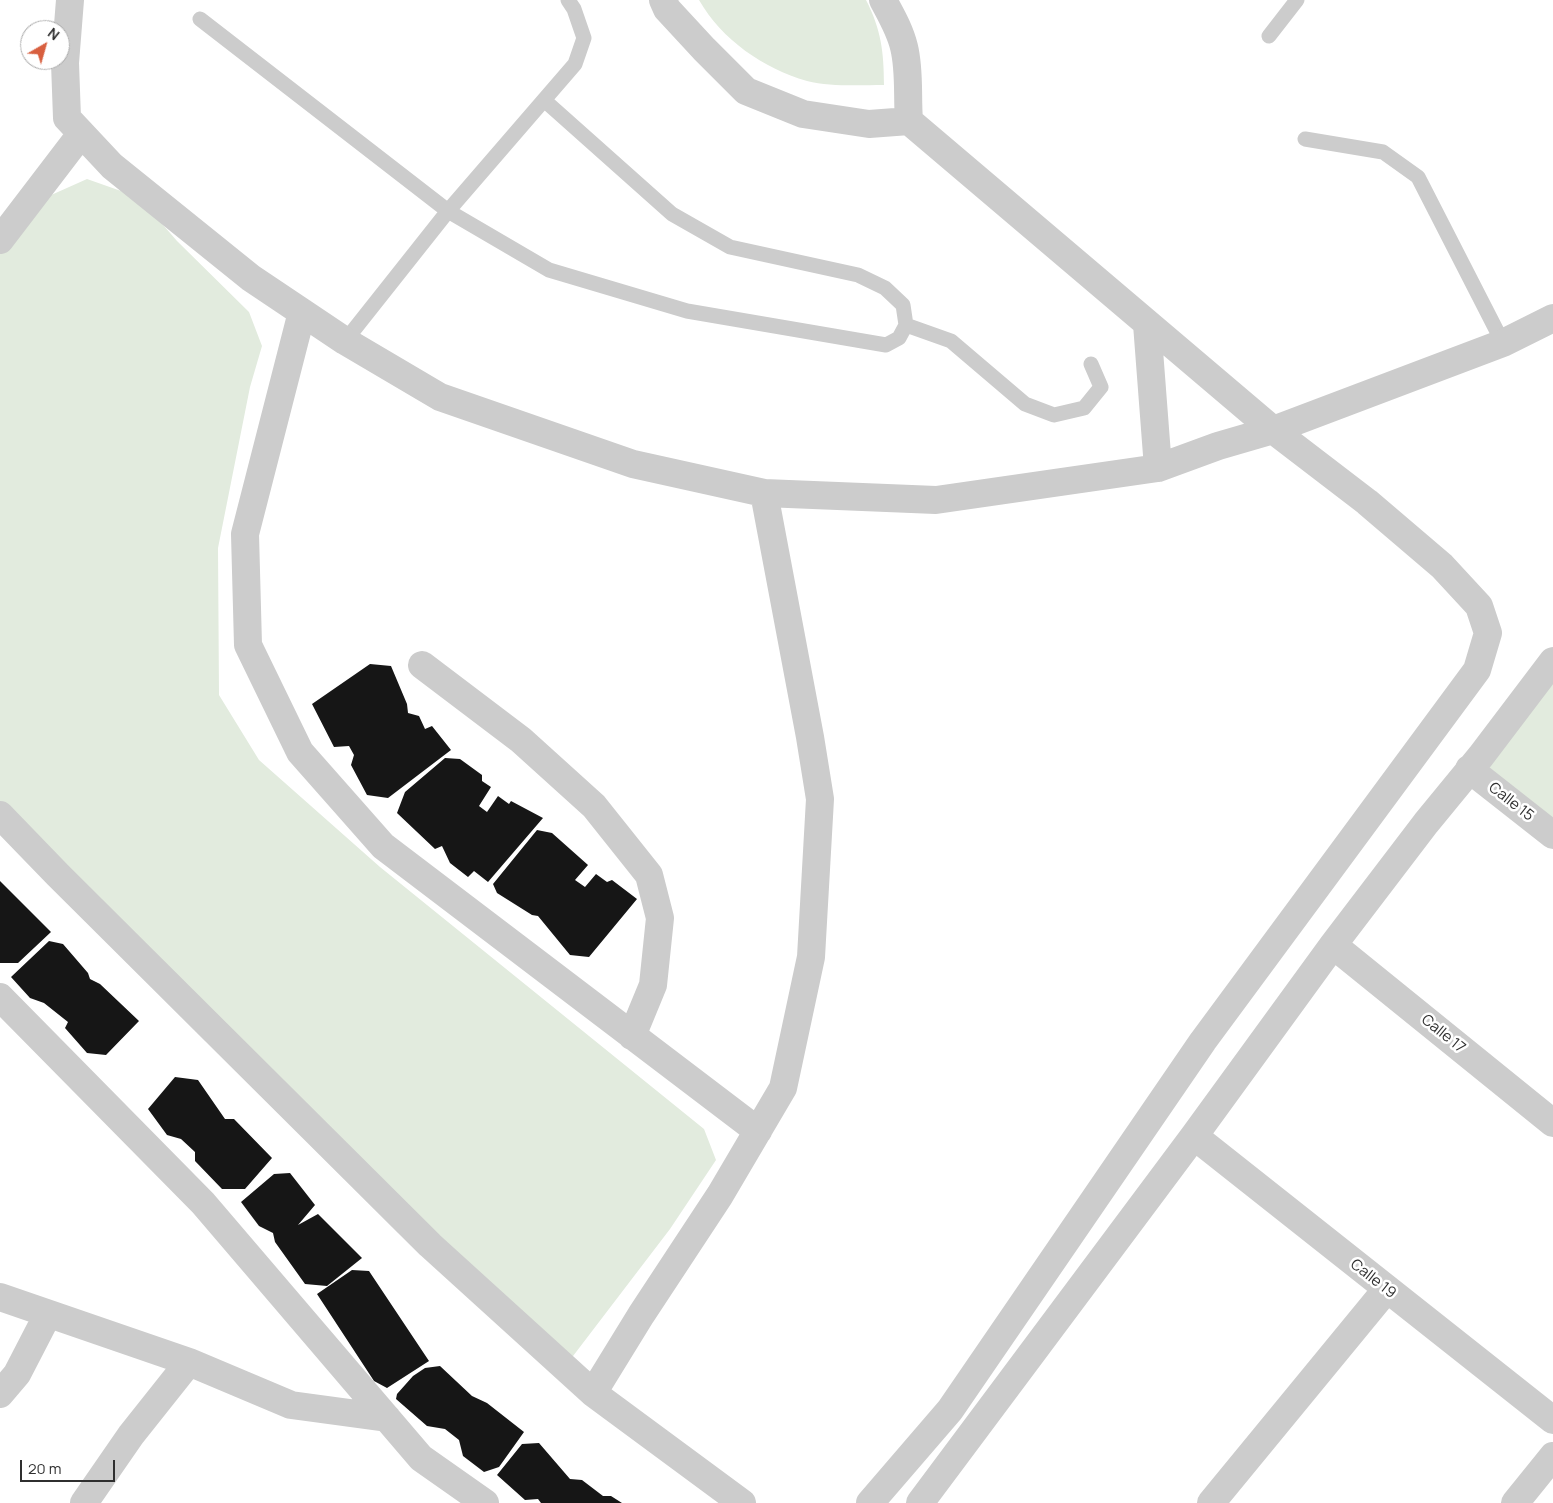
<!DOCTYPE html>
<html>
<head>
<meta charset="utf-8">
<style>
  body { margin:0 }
  #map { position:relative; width:1553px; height:1503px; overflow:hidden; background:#fff; font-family:Manrope,sans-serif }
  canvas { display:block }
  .north { position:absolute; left:20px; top:20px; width:50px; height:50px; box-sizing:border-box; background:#fff; border:1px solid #acacac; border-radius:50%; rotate:38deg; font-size:14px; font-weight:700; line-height:20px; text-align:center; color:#2f2f2f }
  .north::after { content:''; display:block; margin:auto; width:18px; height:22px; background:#d85f3f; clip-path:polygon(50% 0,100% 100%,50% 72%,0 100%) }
  .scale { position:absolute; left:20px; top:1460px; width:95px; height:22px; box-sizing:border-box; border:2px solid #2f2f2f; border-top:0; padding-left:6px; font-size:15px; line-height:18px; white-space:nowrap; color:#2f2f2f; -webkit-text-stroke:4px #fff; paint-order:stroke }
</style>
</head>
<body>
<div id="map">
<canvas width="1553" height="1503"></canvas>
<div class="north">N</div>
<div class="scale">20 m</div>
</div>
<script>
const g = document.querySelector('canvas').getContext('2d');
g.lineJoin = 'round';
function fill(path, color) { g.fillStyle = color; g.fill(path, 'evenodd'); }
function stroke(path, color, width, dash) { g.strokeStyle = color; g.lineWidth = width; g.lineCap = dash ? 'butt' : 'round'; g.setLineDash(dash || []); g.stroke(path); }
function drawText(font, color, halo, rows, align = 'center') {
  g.font = font + ' Manrope,sans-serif'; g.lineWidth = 5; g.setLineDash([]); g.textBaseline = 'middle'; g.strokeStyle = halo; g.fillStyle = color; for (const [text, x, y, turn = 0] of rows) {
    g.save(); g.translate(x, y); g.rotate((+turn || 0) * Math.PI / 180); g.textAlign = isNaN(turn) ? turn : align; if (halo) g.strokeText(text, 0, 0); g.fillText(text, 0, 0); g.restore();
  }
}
fill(new Path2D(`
  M699,0h167c15,29 18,52 18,85 -24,0 -53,2 -77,-4 -44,-13 -85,-41 -108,-81z
  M87,179l34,12 30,20 26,30 72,71 13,34 -12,41 -32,161 1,147 40,65 121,107 324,262 12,31 -46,69 -100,131 -16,-11 -554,-546v-551l40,-52z
  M1553,663v172l-75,-59z`), '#e2ebde');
fill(new Path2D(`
  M370,664l21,2 16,38 1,9 11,3 6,13 7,-3 19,24 -63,48 -21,-3 -16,-30 3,-10 -5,-9 -15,1 -22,-43z
  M445,758l15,1 22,16v6l9,6 -12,19 8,6 11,-16 11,8 2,-3 32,17 -55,64 -14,-11 -6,6 -18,-14 -8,-17 -7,3 -38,-36 8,-21z
  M537,830l15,3 36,32 -13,15 10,7 11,-13 11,8 5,-2 25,19 -48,58 -19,-2 -32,-39 -6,-1 -35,-22 -4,-9z
  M0,881l51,51 -33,31h-18z
  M49,941l14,3 25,29 2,6 10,5 39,37 -33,34 -19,-2 -22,-25 3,-6 -24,-19 -14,-5 -19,-21z
  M175,1077l23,3 27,39h9l38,39 -27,31h-23l-27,-28v-9l-14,-13 -14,-4 -19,-26z
  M290,1173l25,32 -17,20 20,-11 44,44 -35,28 -22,-2 -30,-42 -2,-9 -14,-7 -18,-24 33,-28z
  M352,1270l17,1 60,90 -42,27 -13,-7 -57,-87z
  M440,1366l32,30 15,7 37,29 -25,35 -15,5 -21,-16 -4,-16 -14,-11 -18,-3 -31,-27 1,-5 16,-18 12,-8z
  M539,1443l31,36 12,1 21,16h8l11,7h-81l-3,-4 -13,1 -28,-25 25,-31z`), '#161616');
stroke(new Path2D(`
  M200,19l248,192 101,59 138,41 199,34 13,-7 7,-13 -3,-20 -18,-17 -27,-13 -128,-28 -58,-33 -128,-114
  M1269,36l28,-36
  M1305,139l78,13 35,25 85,166
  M906,325l45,16 74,63 29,11 30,-7 17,-21 -10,-23
  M345,341l103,-130 127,-147 9,-26 -10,-29 -6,-9`), '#ccc', 15);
stroke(new Path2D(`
  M70,0l-5,63 2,55 45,48 139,112 94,63 95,56 193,67 131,29 172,7 222,-32 60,-22 55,-16 230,-87 50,-25
  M663,0l4,9 37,40 42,42 57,23 66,10 40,-3c-2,-25 1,-50 -5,-74 -4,-17 -13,-32 -21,-47
  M0,240l81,-106
  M302,312l-57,222 3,111 52,107 83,94 375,285
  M1147,324l11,144
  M422,665l99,75 73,66 55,69 11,43 -7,67 -21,51
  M1469,769l84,66
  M0,815l58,60 372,370 163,148 149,110
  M1333,945l220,178
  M0,997l203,206 218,255 64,45
  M1194,1136l359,284
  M0,1297l189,65 102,43 96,13
  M593,1393l48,-78 79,-120 63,-107 28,-131 9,-158 -10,-62 -46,-244
  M0,1394l17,-20 31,-60
  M84,1503l47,-68 58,-73
  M870,1503l80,-93 253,-369 274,-371 11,-37 -9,-27 -37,-40 -75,-64 -94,-72 -364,-309
  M920,1503l274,-367 139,-191 93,-122 55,-67 72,-95
  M1211,1503l175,-213
  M1515,1503l38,-47`), '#ccc', 28);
drawText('15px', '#2f2f2f', '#fff', [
  ["Calle 15",1511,802,38],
  ["Calle 17",1443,1034,39],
  ["Calle 19",1373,1279,38]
]);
</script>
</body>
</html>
